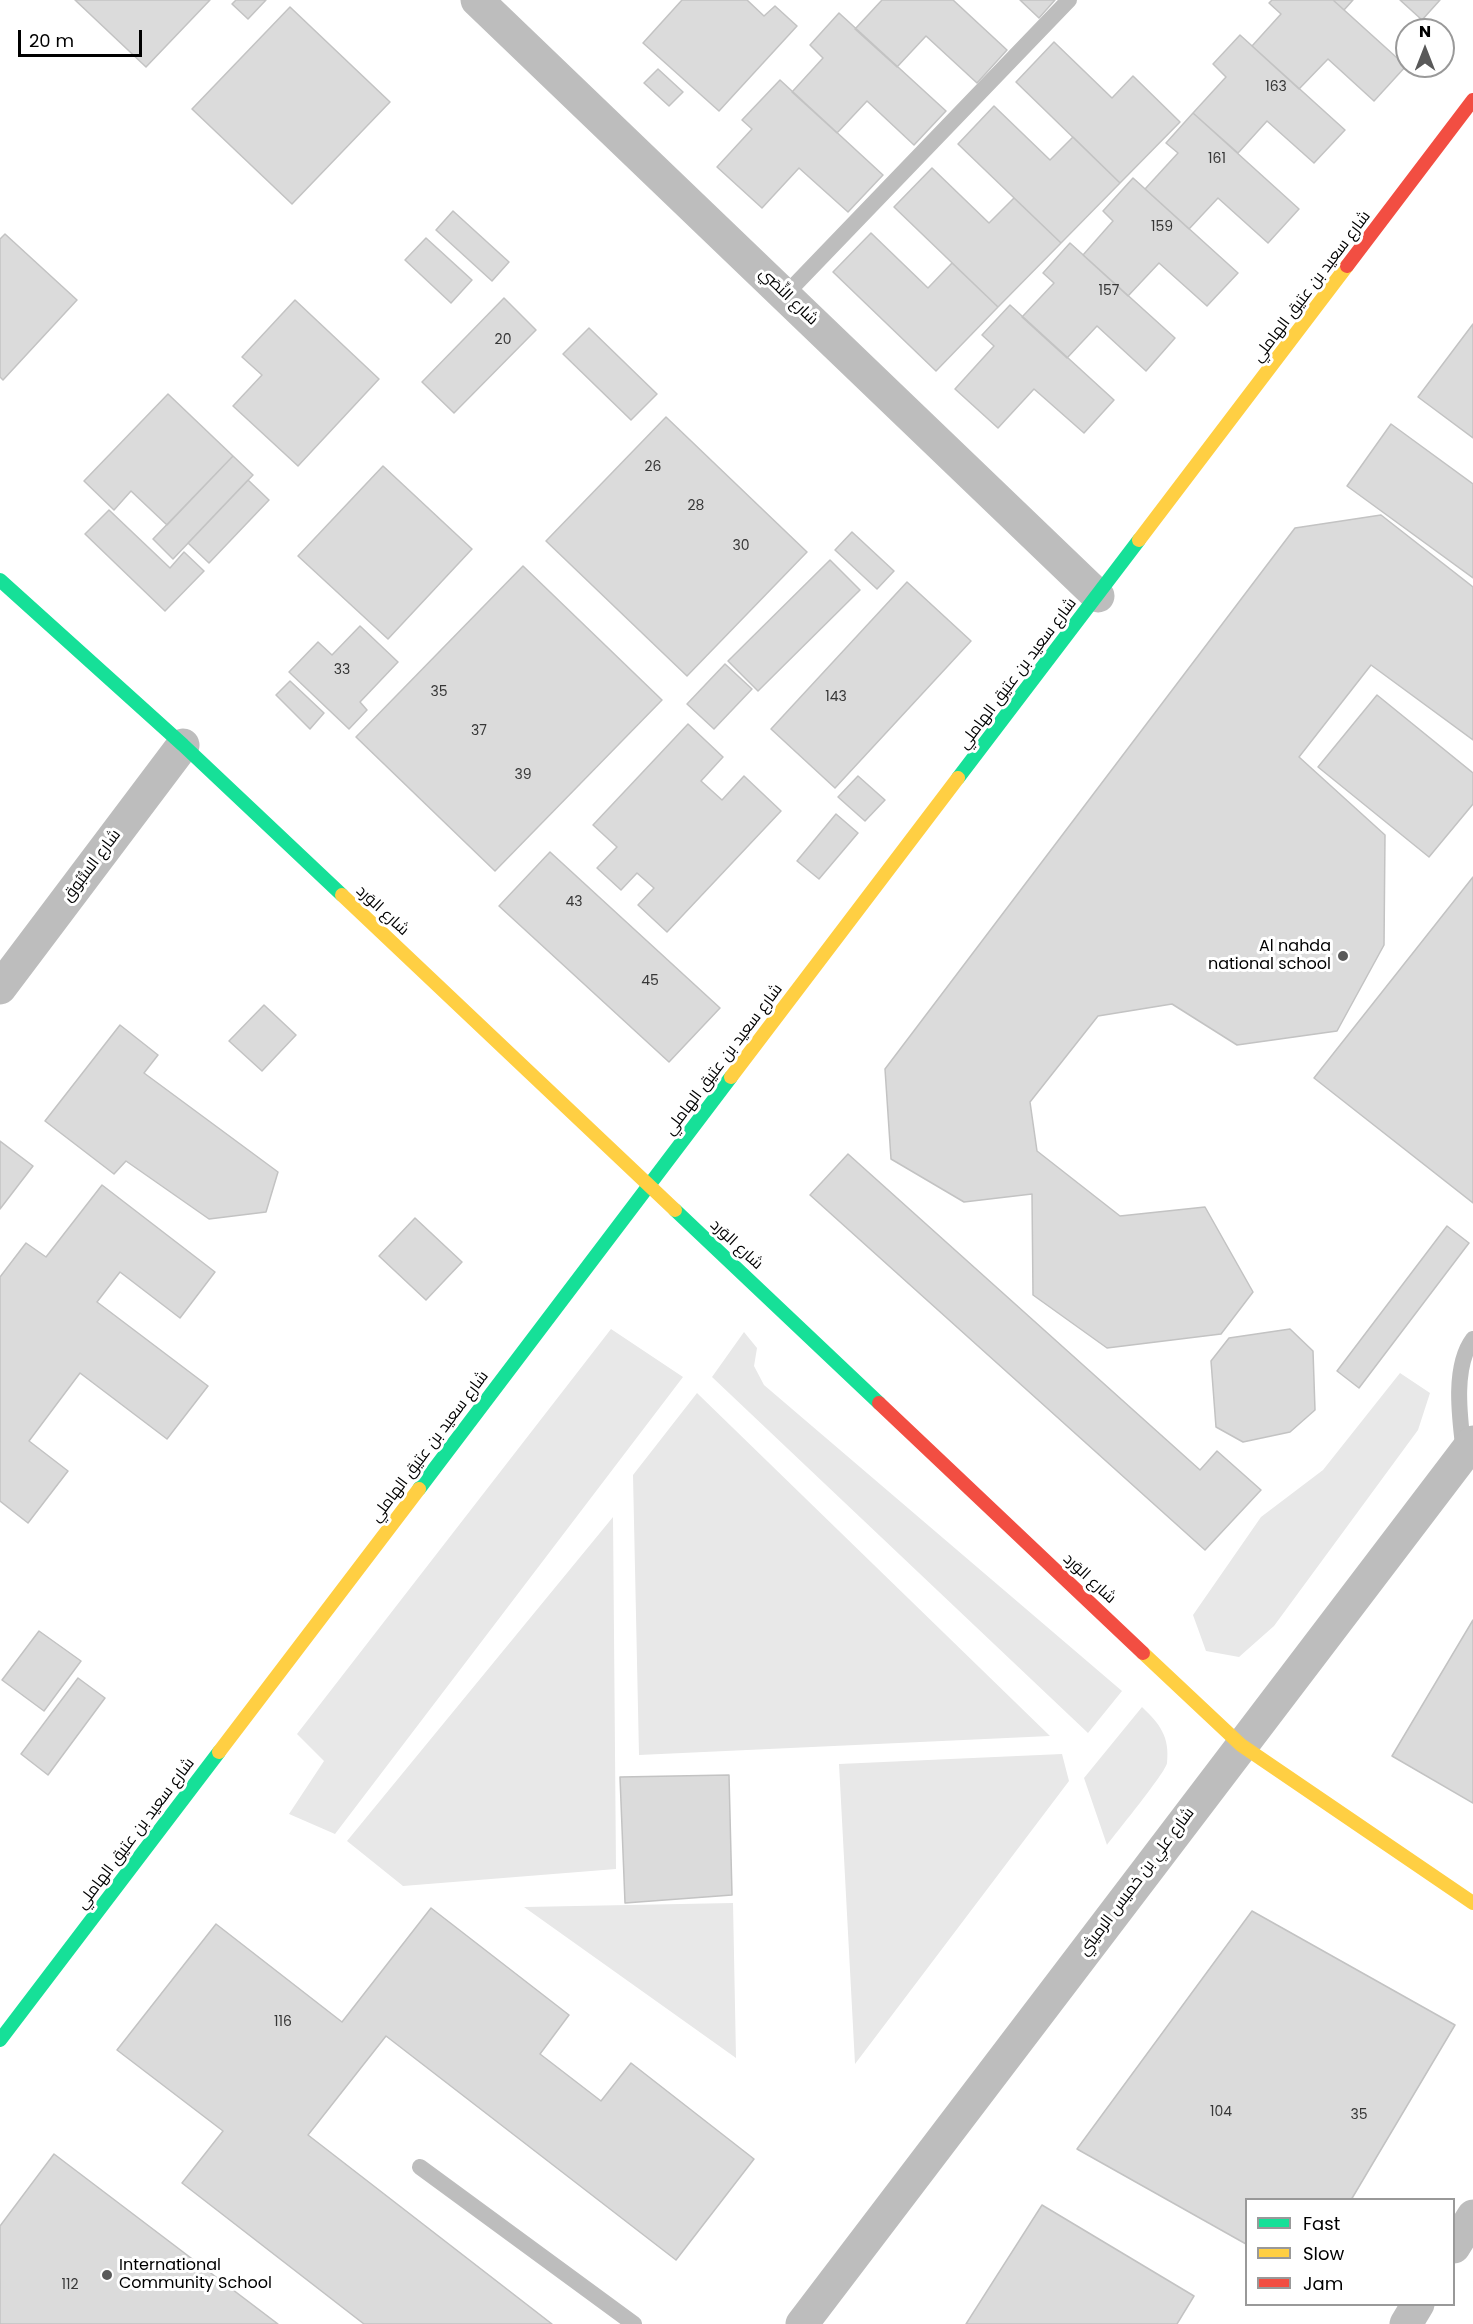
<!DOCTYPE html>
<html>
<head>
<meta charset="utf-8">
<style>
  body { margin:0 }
  #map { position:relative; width:1473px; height:2324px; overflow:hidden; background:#fff; font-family:Poppins,sans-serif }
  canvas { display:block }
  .legend { position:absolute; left:1245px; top:2198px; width:210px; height:108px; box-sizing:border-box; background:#fff; border:2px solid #999; margin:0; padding:8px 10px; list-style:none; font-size:18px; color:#000 }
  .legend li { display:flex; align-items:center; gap:12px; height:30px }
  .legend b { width:30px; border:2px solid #999 }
  .north { position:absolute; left:1395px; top:18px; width:60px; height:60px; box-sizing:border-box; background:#fff; border:2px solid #999; border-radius:50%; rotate:0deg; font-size:16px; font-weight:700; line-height:24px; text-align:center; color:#000 }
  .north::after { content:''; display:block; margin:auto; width:21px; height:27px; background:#595959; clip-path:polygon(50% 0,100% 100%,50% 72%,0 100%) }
  .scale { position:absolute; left:18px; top:30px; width:124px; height:27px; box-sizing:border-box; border:3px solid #000; border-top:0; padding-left:8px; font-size:18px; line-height:21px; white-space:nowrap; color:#000; -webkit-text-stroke:4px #fff; paint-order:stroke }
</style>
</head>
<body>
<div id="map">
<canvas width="1473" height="2324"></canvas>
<ul class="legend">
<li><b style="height:8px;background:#16e098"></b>Fast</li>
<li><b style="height:8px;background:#ffcf43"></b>Slow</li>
<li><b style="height:8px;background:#f24e42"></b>Jam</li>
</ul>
<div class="north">N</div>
<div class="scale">20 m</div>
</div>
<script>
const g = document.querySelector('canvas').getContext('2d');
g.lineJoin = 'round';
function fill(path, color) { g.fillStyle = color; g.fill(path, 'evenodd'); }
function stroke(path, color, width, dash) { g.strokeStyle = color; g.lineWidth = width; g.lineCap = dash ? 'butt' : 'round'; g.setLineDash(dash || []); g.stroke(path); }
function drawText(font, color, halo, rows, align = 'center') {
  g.font = font + ' Poppins,Cairo,sans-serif'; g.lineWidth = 6; g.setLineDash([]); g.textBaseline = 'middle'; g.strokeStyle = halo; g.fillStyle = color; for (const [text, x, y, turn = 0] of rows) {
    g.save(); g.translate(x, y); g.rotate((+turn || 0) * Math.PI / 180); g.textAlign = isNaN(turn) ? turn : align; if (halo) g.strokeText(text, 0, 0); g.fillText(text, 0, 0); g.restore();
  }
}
fill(new Path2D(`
  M611,1329l72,48 -348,457 -46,-20 35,-53 -27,-27z
  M744,1332l13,16 -3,18 10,19 358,306 -34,42 -376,-356z
  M1400,1373l30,20 -12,37 -144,196 -35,31 -33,-6 -13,-36 68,-98 62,-47z
  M697,1393l353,343 -411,19 -6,-280z
  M613,1517l3,352 -213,17 -56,-45z
  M1142,1707c18,17 28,30 25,56 -1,9 -51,70 -60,82l-23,-67z
  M1062,1754l7,27 -214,283 -16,-300z
  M733,1903l3,155 -212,-151z`), '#e8e8e8');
const building = new Path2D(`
  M75,0h135l-64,67z
  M236,0h30l-18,19 -16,-15z
  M682,0h65l17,16 11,-10 22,20 -78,85 -76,-68z
  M882,0h71l54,50 -30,33 -51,-47 -29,31 -42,-38z
  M1020,0h35l-16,18z
  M1272,0h61l73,66 -32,35 -46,-42 -29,30 -47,-43 29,-32 -12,-11z
  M1333,0h20l-9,10z
  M1400,0h40l-18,20z
  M290,7l100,95 -98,102 -100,-95z
  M839,13l107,98 -32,34 -47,-44 -30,32 -45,-41 31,-34 -13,-13z
  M1240,35l105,95 -31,33 -47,-42 -29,32 -45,-40 33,-36 -13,-13z
  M1054,42l58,56 21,-22 47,46 -60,61 -104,-101z
  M658,69l25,23 -14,14 -25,-23z
  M780,80l103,95 -35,37 -49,-44 -37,40 -45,-41 35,-38 -10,-9z
  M994,106l56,54 23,-23 47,46 -59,60 -103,-99z
  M1193,113l106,96 -31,34 -50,-45 -29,31 -44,-40 33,-36 -12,-10z
  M932,168l57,55 25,-25 47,45 -63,64 -104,-100z
  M1133,178l105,95 -31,33 -48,-43 -31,33 -45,-41 30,-34 -10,-10z
  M453,211l56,51 -17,19 -56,-51z
  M871,233l57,55 24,-25 46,44 -62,64 -103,-99z
  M5,234l72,66 -74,80 -3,-3v-138z
  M426,238l46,42 -21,23 -46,-43z
  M1070,243l105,95 -29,33 -49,-45 -30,32 -45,-41 32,-34 -11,-10z
  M504,298l32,32 -82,83 -32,-31z
  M295,300l84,79 -81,87 -65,-60 29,-31 -20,-18z
  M1010,305l104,95 -30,33 -50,-44 -36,39 -43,-39 39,-43 -12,-11z
  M1473,324v114l-55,-41z
  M589,328l68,66 -26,26 -68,-66z
  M168,394l65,62 -66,69 -36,-34 -17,19 -30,-29z
  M666,417l141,135 -120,124 -141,-135z
  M1391,424l82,60v94l-126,-92z
  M233,456l20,19 -80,84 -20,-20z
  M383,466l89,83 -84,90 -90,-83z
  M248,480l21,20 -60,63 -21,-20z
  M109,510l61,58 14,-16 20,19 -39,40 -80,-77z
  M1381,515l92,72v153l-102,-75 -72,92 86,78 -1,110 -47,86 -100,14 -65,-41 -74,12 -68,86 7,49 83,65 85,-9 48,85 -32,42 -114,14 -74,-53 -1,-101 -68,8 -73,-43 -6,-90 410,-541z
  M852,532l42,39 -17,18 -42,-39z
  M830,560l30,30 -102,101 -30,-30z
  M523,566l139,134 -167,171 -139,-134z
  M907,582l64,59 -136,147 -64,-59z
  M360,626l38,36 -38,40 7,8 -18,19 -60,-57 29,-30 14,13z
  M725,664l27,25 -38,40 -27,-25z
  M290,681l34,32 -14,16 -34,-34z
  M1377,695l96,78v31l-44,53 -111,-90z
  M688,724l35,33 -22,24 21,19 22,-24 37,35 -114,121 -29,-27 16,-17 -17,-15 -16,17 -24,-22 20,-21 -24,-22z
  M858,776l27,24 -20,21 -27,-24z
  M836,814l22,19 -39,46 -22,-18z
  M550,852l170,156 -51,54 -170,-156z
  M1473,877v326l-159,-125z
  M264,1005l32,30 -34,36 -33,-30z
  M120,1025l38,30 -14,18 134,99 -12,40 -57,7 -83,-58 -12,13 -69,-53z
  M0,1141l33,25 -33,43z
  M848,1154l352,316 17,-19 44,39 -56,60 -395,-355z
  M102,1185l113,87 -35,46 -60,-46 -23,30 111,84 -41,53 -87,-66 -51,68 39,30 -40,52 -28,-22v-224l26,-34 20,14z
  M415,1218l47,44 -36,38 -47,-44z
  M1447,1226l22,17 -110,145 -22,-17z
  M1290,1329l23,22 2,59 -25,22 -47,10 -27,-15 -5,-66 18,-23z
  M1473,1620v183l-81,-47z
  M39,1631l42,30 -37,50 -42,-31z
  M78,1678l27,20 -57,77 -27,-21z
  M729,1775l3,120 -107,8 -5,-126z
  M431,1908l138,107 -29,39 61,47 30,-38 123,96 -78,101 -290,-224 -78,99 244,189h-188l-182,-141 41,-52 -106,-81 99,-126 126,98z
  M1252,1911l203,114 -104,175h-105v44l-169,-95z
  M54,2154l224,170h-278v-98z
  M1042,2205l152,91 -17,28h-211z`);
fill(building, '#dbdbdb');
stroke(building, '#c3c3c3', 1.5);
stroke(new Path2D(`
  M786,294l283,-294
  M1464,1453c-4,-33 -12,-86 9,-114
  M420,2167l214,157`), '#bdbdbd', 16);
stroke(new Path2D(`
  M477,0l621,596
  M0,988l183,-243
  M1454,2247l19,-31
  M802,2324l671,-882
  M1406,2324l12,-20`), '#bdbdbd', 33);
stroke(new Path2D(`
  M0,580l183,165 159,150
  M958,778l181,-238
  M675,1210l204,193
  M419,1489l312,-412
  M0,2040l219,-288`), '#16e098', 14);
stroke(new Path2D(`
  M1139,540l208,-274
  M342,895l333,315
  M731,1077l227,-299
  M1143,1653l98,92 232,158
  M219,1752l200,-263`), '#ffcf43', 14);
stroke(new Path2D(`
  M1347,266l126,-166
  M879,1403l264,250`), '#f24e42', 14);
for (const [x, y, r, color] of [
  [1343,956,6,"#595959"],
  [107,2275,6,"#595959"]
]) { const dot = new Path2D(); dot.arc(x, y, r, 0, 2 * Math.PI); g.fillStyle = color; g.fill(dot); stroke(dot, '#fff', 2); }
drawText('14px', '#373737', null, [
  ["163",1276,87],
  ["161",1217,159],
  ["159",1162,227],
  ["157",1109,291],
  ["20",503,340],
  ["26",653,467],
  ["28",696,506],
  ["30",741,546],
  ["33",342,670],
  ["35",439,692],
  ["143",836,697],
  ["37",479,731],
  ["39",523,775],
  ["43",574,902],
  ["45",650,981],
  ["116",283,2022],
  ["104",1221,2112],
  ["35",1359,2115],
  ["112",70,2285]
]);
drawText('16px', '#000', '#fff', [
  ["شارع سعيد بن عتيق الهاملي",1312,287,-53],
  ["شارع النِّصَي",788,297,44],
  ["شارع سعيد بن عتيق الهاملي",1018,674,-53],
  ["شارع السُّبُوق",92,866,-53],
  ["شارع الوَرد",382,911,43],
  ["شارع سعيد بن عتيق الهاملي",724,1060,-53],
  ["شارع الوَرد",736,1245,43],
  ["شارع سعيد بن عتيق الهاملي",430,1447,-53],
  ["شارع الوَرد",1089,1579,43],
  ["شارع سعيد بن عتيق الهاملي",136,1834,-53],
  ["شارع علي بن خميس الرميثي",1137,1882,-53]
]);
drawText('16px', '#000', '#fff', [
  ["Al nahda",1331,947],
  ["national school",1331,965],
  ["International",119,2266,"left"],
  ["Community School",119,2284,"left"]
], 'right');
</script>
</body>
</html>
